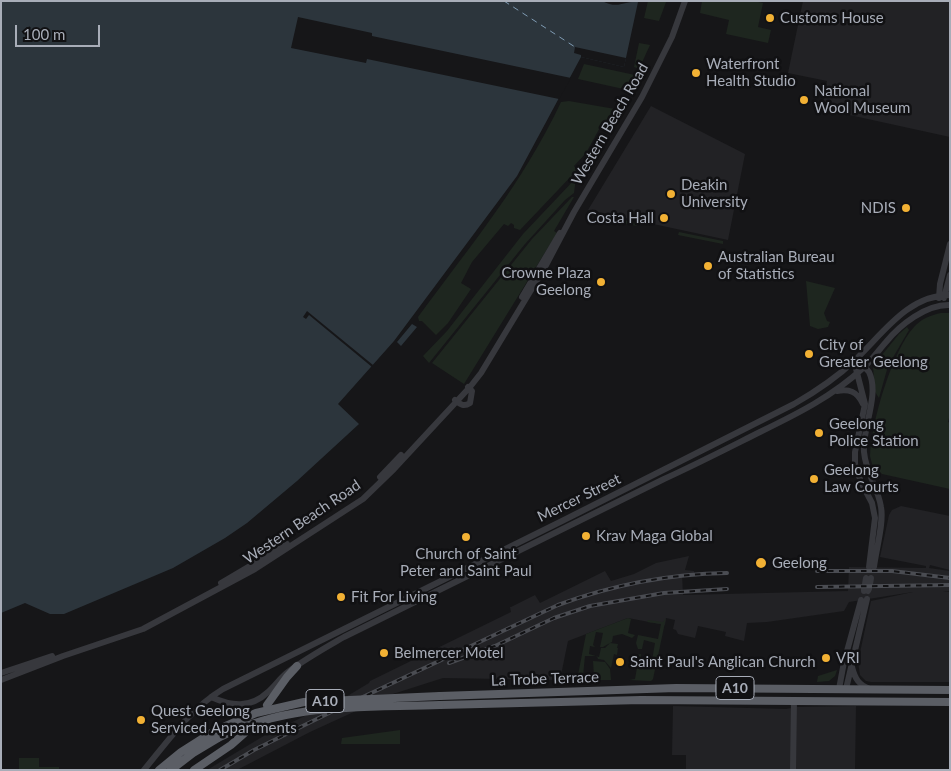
<!DOCTYPE html>
<html>
<head>
<meta charset="utf-8">
<style>
  body { margin:0 }
  #map { position:relative; width:951px; height:771px; overflow:hidden; background:#161618; font-family:Lato,sans-serif }
  canvas { display:block }
  .frame { position:absolute; inset:0; border:2px solid #a8adb8; pointer-events:none }
  .scale { position:absolute; left:15px; top:25px; width:85px; height:22px; box-sizing:border-box; border:2px solid #a8adb8; border-top:0; padding-left:6px; font-size:15px; line-height:18px; white-space:nowrap; color:#a8adb8; -webkit-text-stroke:4px #111113; paint-order:stroke }
</style>
</head>
<body>
<div id="map">
<canvas width="951" height="771"></canvas>
<div class="frame"></div>
<div class="scale">100 m</div>
</div>
<script>
const g = document.querySelector('canvas').getContext('2d');
g.lineJoin = 'round';
function fill(path, color) { g.fillStyle = color; g.fill(path, 'evenodd'); }
function stroke(path, color, width, dash) { g.strokeStyle = color; g.lineWidth = width; g.lineCap = dash ? 'butt' : 'round'; g.setLineDash(dash || []); g.stroke(path); }
function drawText(font, color, halo, rows, align = 'center') {
  g.font = font + ' Lato,sans-serif'; g.lineWidth = 5; g.setLineDash([]); g.textBaseline = 'middle'; g.strokeStyle = halo; g.fillStyle = color; for (const [text, x, y, turn = 0] of rows) {
    g.save(); g.translate(x, y); g.rotate((+turn || 0) * Math.PI / 180); g.textAlign = isNaN(turn) ? turn : align; if (halo) g.strokeText(text, 0, 0); g.fillText(text, 0, 0); g.restore();
  }
}
fill(new Path2D(`
  M803,1h147v136l-128,-28 5,-28 -39,-8z
  M651,106l94,48 -17,86 -140,-30z
  M901,506l49,10v54l-20,-5 -1,3 21,3v20h-7l7,1v90h-79l-5,-1 -6,-6 -2,-13 13,-61 42,-9 -64,10 -5,9 -77,11 -20,1 -3,18 -19,-5 1,-4 -28,-6 -3,12 -17,-4 -2,-4 -3,-1 2,-9 -9,-2 -1,7 -37,-7 -60,23 -8,39 -117,-2 -50,16 -83,38 -73,38h-30l60,-36 82,-39 20,-12 1,-2 141,-69 -1,-5h1l24,-12 5,8 65,-32 6,10 23,-7 22,-11 33,-7 -4,14 9,1v2l-12,1 1,21 165,-4 1,-24 77,1v-2l-46,-9 9,-42 3,-5z
  M673,706l113,3 11,-2 59,-1 -1,64h-169v-15h-14z`), '#222225');
fill(new Path2D(`
  M648,1l18,1 -7,19 -15,-3z
  M702,1h51l10,2 -5,24 13,3 -3,13 -42,-9 3,-14 -29,-7z
  M639,43l11,2 -11,24 -5,-2z
  M584,64l51,11 -7,15 -50,-11z
  M569,101l46,8 -4,11 -2,-1 -3,5 -3,-2 -17,31 -12,13 3,4 -57,60 -6,-2v-3l-3,-2 -3,3 -4,-2 -32,38 -11,21 10,6 -23,34 -12,12 -14,-14h-3l-1,-4c52,-71 105,-134 143,-215z
  M576,178l-2,15 -9,7 -40,44 -96,119 -6,-7 24,-25 76,-97z
  M572,197h2l-20,34 3,2 -93,151 -32,-21 100,-124z
  M593,213l44,10v3l-45,-10z
  M679,232l44,9v3l-45,-9z
  M806,281l29,7 -11,25 3,8 3,1 -2,5 -10,2 -8,-3z
  M941,313h9v101l-2,8 2,1v66l-68,-15 -10,-10 -2,-8c1,-33 22,-105 44,-129 7,-8 17,-12 27,-14z
  M907,327l2,3 -21,36 -9,32 -4,-6 -2,-26 26,-32z
  M628,618l3,1 -3,14 7,2 -3,3 -10,-4 -9,2 -1,6 -2,1 8,1 -1,4h1l-1,7 -3,-1 -3,14 -7,-8 -6,-1 -1,-3h-12l-2,20 5,1v3h-11l9,-46zM596,632l7,1 -3,14h3l7,-4 -5,5h-4l-2,9 -10,-3 1,-8 5,1 -2,-2z
  M666,618l-13,61 -2,2 -22,-1 6,-1 2,-11 -4,-2 3,-11 5,-1 -1,10 11,2 4,-23 -11,-3 -2,9h-4l-2,-6 2,-8 20,4 3,-15 -14,-2 1,-2 15,2z
  M593,661l12,1 5,7 1,11h-21v-4h4z
  M837,670l-2,6 -6,5 -12,1 1,-6z
  M400,730v14h-59l1,-6z
  M19,758h20v9h20v3h-40z`), '#1e261f');
fill(new Path2D(`
  M1,1h601c17,9 23,-1 36,1l-14,65 -43,-10 -64,119 -123,165 -56,63 21,20 -62,57 -50,42 -22,15 -52,30 -109,46h-14l-25,-11 -24,10z
  M412,324l5,3 -16,19 -4,-4z`), '#2c353c');
fill(new Path2D(`
  M298,17l74,16v3l199,42 -12,21 -192,-40 -1,4 -75,-15z
  M575,47l51,11 -2,9 -43,-10v-2l-7,-2z
  M307,311l66,54 -1,2 -63,-52 -3,4 -3,-2z`), '#161618');
stroke(new Path2D(`
  M504,1l71,46`), '#7f9bb3', 1, [6, 5]);
stroke(new Path2D(`
  M522,297l38,-64
  M939,298l1,-14 10,-40
  M944,298l6,-23
  M854,361c6,3 12,6 15,11 11,23 -7,56 -5,80 2,22 14,35 17,55 3,16 -5,43 -7,60
  M854,361l11,43 -10,48v12l6,18 11,21 3,15 -6,49
  M837,391c12,-2 20,0 26,13
  M455,400c6,5 9,7 15,3l2,-12 -4,-4
  M380,477l21,-22
  M221,583l66,-39
  M865,584l1,-6
  M870,584l1,-6
  M864,591v-2
  M868,591l1,-2
  M852,667c3,12 7,18 18,22
  M1,673l51,-17
  M1,680l62,-24 80,-27 112,-60 108,-70 31,-30 76,-82 11,-14 64,-106 29,-55 68,-115 30,-60 13,-36
  M839,689l5,-27 17,-62
  M846,689l21,-90
  M211,697c20,9 39,12 57,-5 7,-6 12,-14 20,-20 17,-13 37,-24 56,-35l320,-158c33,-15 64,-31 96,-47 37,-18 73,-36 103,-64 9,-8 15,-17 23,-26 14,-17 40,-38 64,-37
  M144,770c24,-29 46,-61 79,-81l339,-168 232,-117c21,-12 42,-26 60,-43 28,-26 53,-66 96,-66
  M793,770l1,-70`), '#37383d', 6);
stroke(new Path2D(`
  M440,696l236,-8 274,2
  M267,705l20,-28 10,-11
  M440,705l201,-5 309,2
  M159,770l22,-18 33,-21
  M171,770l22,-17 25,-15
  M194,770l37,-25 17,-15`), '#5b5e65', 8);
const rail = new Path2D(`
  M817,571h75l58,7
  M817,587l133,-2
  M449,663l46,-17 59,-28 36,-12 74,-13 63,-4
  M220,770l34,-20 77,-38 227,-107c54,-20 111,-31 169,-32`);
stroke(rail, '#4a4c52', 4);
stroke(rail, '#111113', 2, [5.5]);
stroke(new Path2D(`
  M214,731l42,-18 48,-11 136,-6
  M218,738c72,-36 144,-30 222,-33`), '#5b5e65', 8);
for (const [x, y, r, color] of [
  [770,18,5,"#f2b134"],
  [696,73,5,"#f2b134"],
  [804,100,5,"#f2b134"],
  [671,194,5,"#f2b134"],
  [906,208,5,"#f2b134"],
  [664,218,5,"#f2b134"],
  [708,266,5,"#f2b134"],
  [601,282,5,"#f2b134"],
  [809,354,5,"#f2b134"],
  [819,433,5,"#f2b134"],
  [814,479,5,"#f2b134"],
  [586,536,5,"#f2b134"],
  [466,537,5,"#f2b134"],
  [761,563,6,"#f2b134"],
  [341,597,5,"#f2b134"],
  [384,653,5,"#f2b134"],
  [826,658,5,"#f2b134"],
  [620,662,5,"#f2b134"],
  [141,720,5,"#f2b134"]
]) { const dot = new Path2D(); dot.arc(x, y, r, 0, 2 * Math.PI); g.fillStyle = color; g.fill(dot); stroke(dot, '#111113', 2); }
for (const [x, y, w] of [
  [735,688,38],
  [325,701,38]
]) { const box = new Path2D(); box.roundRect(x - w / 2, y - 11.5, w, 23, 4); g.fillStyle = '#111113'; g.fill(box); stroke(box, '#a8adb8', 1); }
drawText('bold 14px', '#a8adb8', null, [
  ["A10",735,688],
  ["A10",325,701]
]);
drawText('15px', '#a8adb8', '#111113', [
  ["Customs House",780,18],
  ["Waterfront",706,64],
  ["Health Studio",706,81],
  ["National",814,91],
  ["Wool Museum",814,108],
  ["Deakin",681,185],
  ["University",681,202],
  ["NDIS",896,208,"right"],
  ["Costa Hall",654,218,"right"],
  ["Australian Bureau",718,257],
  ["of Statistics",718,274],
  ["Crowne Plaza",591,273,"right"],
  ["Geelong",591,290,"right"],
  ["City of",819,345],
  ["Greater Geelong",819,362],
  ["Geelong",829,424],
  ["Police Station",829,441],
  ["Geelong",824,470],
  ["Law Courts",824,487],
  ["Krav Maga Global",596,536],
  ["Church of Saint",466,554,"center"],
  ["Peter and Saint Paul",466,571,"center"],
  ["Geelong",772,563],
  ["Fit For Living",351,597],
  ["Belmercer Motel",394,653],
  ["VRI",836,658],
  ["Saint Paul's Anglican Church",630,662],
  ["Quest Geelong",151,711],
  ["Serviced Appartments",151,728]
], 'left');
drawText('15px', '#a8adb8', '#111113', [
  ["Western Beach Road",610,124,-60],
  ["Mercer Street",579,498,-26],
  ["Western Beach Road",302,522,-34],
  ["La Trobe Terrace",545,679,-2]
]);
</script>
</body>
</html>
